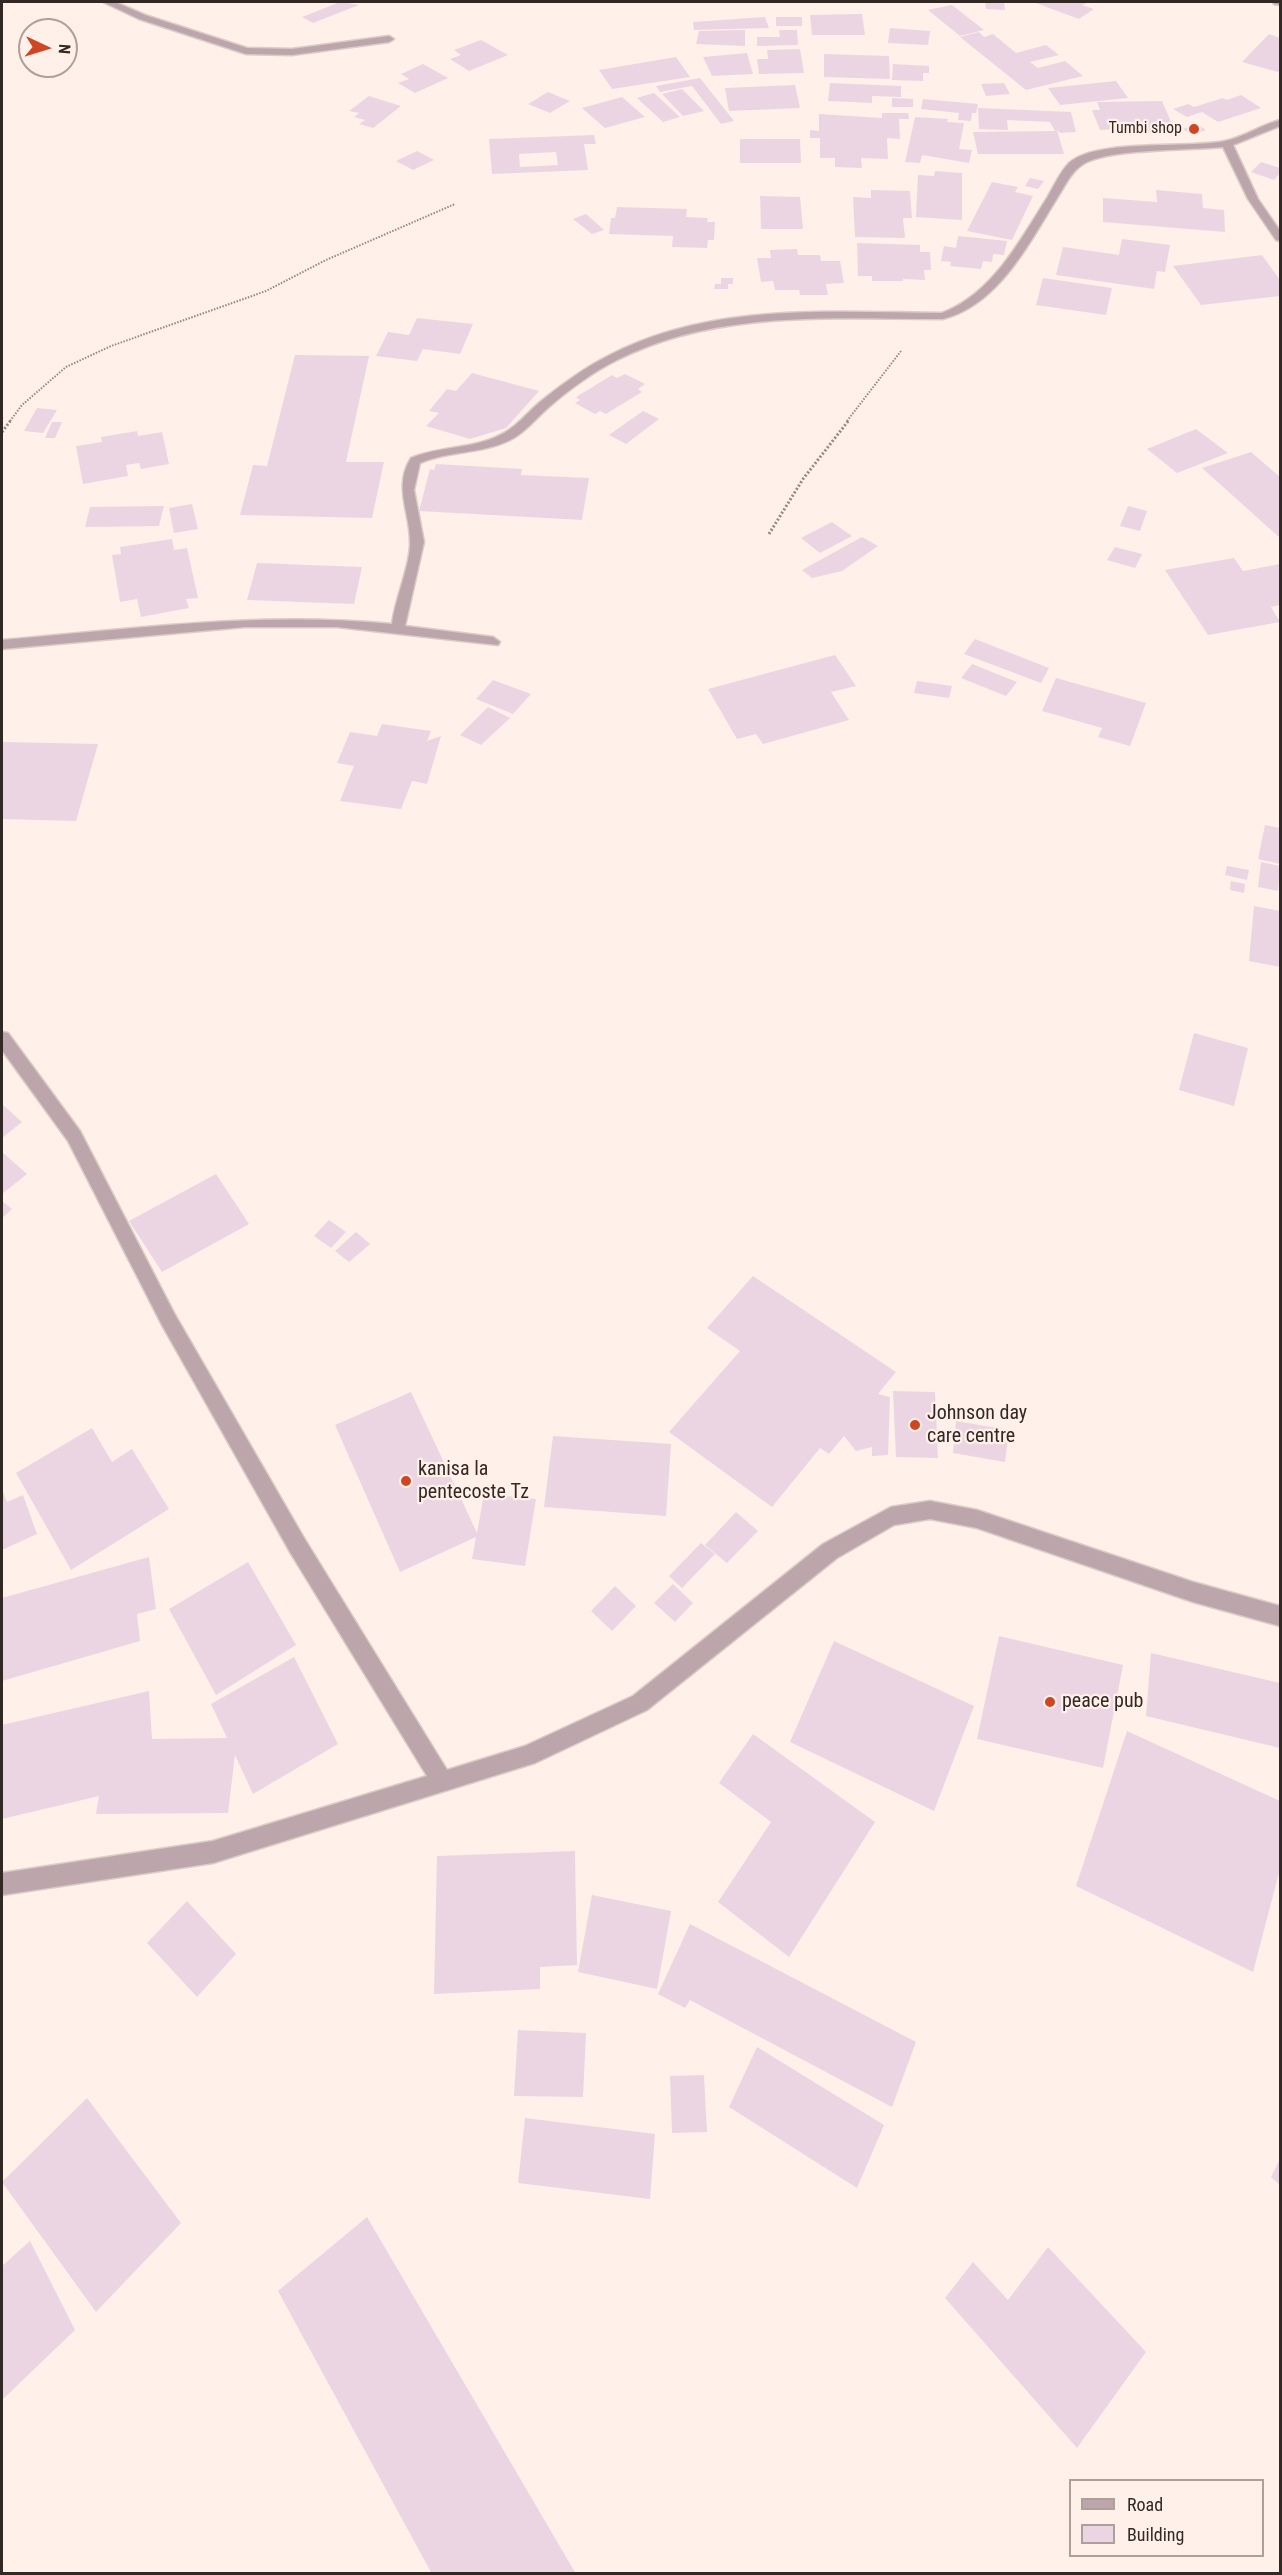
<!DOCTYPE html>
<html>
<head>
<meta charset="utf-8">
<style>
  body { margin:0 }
  #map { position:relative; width:1282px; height:2575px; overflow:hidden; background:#fff0e9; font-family:"Roboto Condensed",sans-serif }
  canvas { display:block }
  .frame { position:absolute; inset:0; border:3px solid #322925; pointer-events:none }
  .legend { position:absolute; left:1069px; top:2479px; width:195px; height:78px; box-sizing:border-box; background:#fff0e9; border:2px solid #ada09b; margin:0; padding:8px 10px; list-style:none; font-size:18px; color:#322925 }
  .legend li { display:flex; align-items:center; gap:12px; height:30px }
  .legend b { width:30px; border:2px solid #ada09b }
  .north { position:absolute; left:18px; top:18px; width:60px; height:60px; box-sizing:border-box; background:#fff0e9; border:2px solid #ada09b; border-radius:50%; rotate:94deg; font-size:16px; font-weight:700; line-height:24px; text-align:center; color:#322925 }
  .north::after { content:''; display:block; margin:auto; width:21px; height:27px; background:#d04623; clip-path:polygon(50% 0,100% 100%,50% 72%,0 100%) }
</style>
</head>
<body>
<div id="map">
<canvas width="1282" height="2575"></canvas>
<div class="frame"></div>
<ul class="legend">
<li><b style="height:8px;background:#bca5ab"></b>Road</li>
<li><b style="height:16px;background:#ecd5e2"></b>Building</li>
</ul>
<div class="north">N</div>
</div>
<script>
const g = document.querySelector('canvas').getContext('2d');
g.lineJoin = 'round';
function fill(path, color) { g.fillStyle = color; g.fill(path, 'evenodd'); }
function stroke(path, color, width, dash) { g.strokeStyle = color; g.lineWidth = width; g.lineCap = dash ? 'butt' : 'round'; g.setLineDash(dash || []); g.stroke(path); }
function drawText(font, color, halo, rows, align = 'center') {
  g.font = font + ' "Roboto Condensed",sans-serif'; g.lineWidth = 4.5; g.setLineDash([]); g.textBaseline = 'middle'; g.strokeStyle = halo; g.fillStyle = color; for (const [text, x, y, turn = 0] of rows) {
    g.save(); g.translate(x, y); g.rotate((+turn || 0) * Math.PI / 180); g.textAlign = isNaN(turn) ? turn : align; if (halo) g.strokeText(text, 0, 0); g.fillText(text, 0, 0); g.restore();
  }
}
fill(new Path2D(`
  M340,2l19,3 -46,18 -11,-6z
  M985,2h19l1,8 -19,-1z
  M1033,2h56l-7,3 12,4 -15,10z
  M952,5l32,25 -24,6 -32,-26z
  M862,14l3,21h-53l-2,-20z
  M765,17l4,11 -75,2 -1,-8z
  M776,17h26v9h-26z
  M890,28l40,3 -2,14 -40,-2z
  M745,30v16l-49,-2 3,-13z
  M779,30h18l1,15 -41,1v-9h23z
  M979,32l5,5 9,-3 23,19 30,-8 13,10 -29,7 8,6 27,-7 18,15 -57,14 -66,-53z
  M1269,34l11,4v31l-2,3 -36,-10z
  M481,40l27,15 -39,16 -19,-12 11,-4 -7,-5z
  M800,49l4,24 -45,1 -2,-15h11l-1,-9z
  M747,53l6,21 -41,2 -9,-19z
  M824,54l65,2 1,23 -66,-2z
  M676,57l14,20 -78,12 -13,-19z
  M423,64l25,14 -33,15 -17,-10 11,-4 -8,-5z
  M893,64l36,2v7h-6v8l-31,-1z
  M700,78l34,43 -13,3 -29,-38 -32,6 -4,-6z
  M1116,81l12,17 -68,7 -12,-17z
  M830,83l71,3v11l-29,-1v7l-44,-2z
  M1004,83l6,11 -24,2 -5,-12z
  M795,85l5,23 -71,3 -4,-23z
  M682,89l22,22 -21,5 -21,-22z
  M548,92l22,9 -20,12 -22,-9z
  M654,93l26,24 -17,5 -26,-24z
  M1241,95l20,13 -43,14 -16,-10 -15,5 -14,-8 15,-5 6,3 29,-9 4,2z
  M369,96l32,10 -28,22 -14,-4 6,-4 -11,-3 5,-4 -10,-2z
  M622,97l23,20 -40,11 -23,-20z
  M892,98l21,1v8h-21z
  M923,99l55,5 -2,9h-4l-1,8 -13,-1 1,-7 -38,-4z
  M1162,101l13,30 -54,2 -2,-4 -19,1 -8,-20h8l-3,-8z
  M978,108l93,4 5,20 -16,1 -3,-3 7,24h-86l-5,-22 82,-1 -5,-9 -43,-2 1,10 -29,-1z
  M882,113h26l1,6h-10l1,20 -13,-1 1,21 -27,-1 1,10 -27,-1v-9h-15v-20h-10v-8l9,1v-17l63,4z
  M915,117l33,2 -1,3 17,1 -5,26 13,1 -3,13 -47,-8 -2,8 -15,-1z
  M1197,124l9,6 -14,5 -9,-6z
  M594,135l2,9h-12l4,26 -96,4 -3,-35zM556,152l2,13 -38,2 -1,-13z
  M740,139h60l1,24h-61z
  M417,151l17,9 -21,10 -17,-9z
  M1261,162l19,6v5l-6,7 -23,-8z
  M935,171l27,2v47l-46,-3 2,-42 16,1z
  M1030,178l14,3 -6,8 -13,-3z
  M992,182l26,5 -3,5 18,4 -21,44 -45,-9z
  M871,190l39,1 2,27h-9l2,20 -50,-1 -2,-40 18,1z
  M1156,190l46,4 1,14 21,2 1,22 -122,-10v-24l54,4z
  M760,196l40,1 3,32h-42z
  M617,207l70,2 -1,8 22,1 -1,4h8l-1,18h-6l-1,8 -35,-1 1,-11 -64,-2 2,-16h4z
  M586,214l18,16 -12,4 -19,-15z
  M958,236l49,5 -3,14 -11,-1 -1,8 -9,-1 -2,8 -31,-3 1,-4 -10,-1 3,-15 12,2z
  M1122,239l48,6 -5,27 -8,-1 -3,18 -98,-14 7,-28 56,8z
  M857,243l63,2v7h10l1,18h-7l1,10 -22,-1v2h-31v-5h-14z
  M797,249l1,6h22l1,6h19l4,22 -18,1 2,11h-28l-1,-5h-24l-2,-9 -12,1 -4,-24h14l-1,-8z
  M1262,255l18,25v16l-79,9 -28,-39z
  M721,278h12v6h-5v5h-14l1,-5h6z
  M1043,278l69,10 -6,27 -70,-10z
  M417,318l56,6 -13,30 -37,-5 -6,12 -41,-5 12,-24 21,3z
  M295,355l74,1 -23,106h38l-12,56 -132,-3 13,-50 14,1z
  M472,373l67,18 -33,37 -36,11 -44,-13 13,-13 -10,-2 18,-22 9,2z
  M625,374l20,10 -7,5 4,3 -36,22 -6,-3 -5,3 -20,-11 5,-3 -4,-3 36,-22 5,3z
  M37,408l20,2 -14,23 -19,-2z
  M643,411l16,8 -33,25 -17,-9z
  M52,422h10l-7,16h-10z
  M1196,429l32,24 -51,20 -30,-24z
  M137,431l1,5 24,-4 7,32 -28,5 -2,-6 -13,2 2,11 -45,8 -7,-38 26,-4 -1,-5z
  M1251,452l29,25v61l-78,-70z
  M436,464l86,5 -1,6 68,3 -7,42 -163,-9 11,-42 4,1z
  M192,504l6,25 -24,4 -5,-25z
  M164,506l-5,20 -74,1 5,-20z
  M1128,506l19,5 -7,20 -20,-5z
  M832,522l20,14 -32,17 -19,-15z
  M862,537l16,9 -36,25 -30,7 -10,-8z
  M172,539l2,11 13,-2 11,50 -12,1 3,9 -48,9 -4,-18 -17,3 -8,-47 9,-1 -1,-7z
  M1115,547l27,7 -7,14 -28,-8z
  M1234,558l9,13 37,-7v41l-9,2 9,15 -72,13 -43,-65z
  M257,563l105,4 -8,37 -107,-4z
  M975,639l74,29 -8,15 -77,-29z
  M835,655l21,31 -25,6 18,28 -86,24 -7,-10 -19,5 -29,-50z
  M972,664l45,18 -11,14 -45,-18z
  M1056,678l90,25 -16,43 -32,-9 4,-9 -60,-17z
  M493,680l38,14 -18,20 -37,-15z
  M917,681l35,5 -3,12 -35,-5z
  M488,707l22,11 -29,27 -21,-10z
  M382,724l49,7 -4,10 14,-5 -14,48 -15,-3 -11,28 -61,-8 14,-35 -17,-3 13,-31 27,4z
  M2,742l96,2 -22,77 -74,-2z
  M1265,825l15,3v36l-22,-5z
  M1261,862l19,4 -2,25 -20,-4z
  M1227,866l22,4 -2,10 -22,-5z
  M1231,881l14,3 -1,9 -14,-3z
  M1254,906l26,5v56l-31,-6z
  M1194,1033l54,15 -14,58 -55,-16z
  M2,1104l20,18 -20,16z
  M2,1152l25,22 -25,20z
  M216,1174l33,50 -87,48 -33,-51z
  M2,1201l10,8 -10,9z
  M329,1220l17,12 -15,16 -17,-12z
  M356,1232l14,12 -21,18 -14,-11z
  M753,1276l143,96 -18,22 12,3 -2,58 -16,1v-9l-16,4 -12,-15 -15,18 -9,-6 -48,59 -103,-75 71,-81 -33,-23z
  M893,1391l42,1 3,66 -42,-1z
  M411,1392l66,141 7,-39 52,5 -11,67 -53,-7 4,-22 -76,35 -65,-147z
  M956,1421l53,9 -4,32 -52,-9z
  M92,1428l20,34 20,-13 37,60 -98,61 -55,-97z
  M553,1436l118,8 -5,72 -122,-9z
  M2,1489l5,13 16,-7 14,39 -35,16z
  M736,1512l22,19 -31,32 -22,-18z
  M701,1543l14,11 -33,34 -13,-12z
  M149,1557l7,52 -19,5 3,27 -138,40v-83z
  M248,1562l48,83 -80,50 -47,-86z
  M673,1584l20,19 -18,19 -21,-19z
  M615,1586l21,20 -24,25 -21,-20z
  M999,1636l124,29 -20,103 -126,-29z
  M834,1641l140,65 -40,105 -144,-69z
  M1151,1653l129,30v65l-134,-32z
  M294,1657l44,87 -85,50 -18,-39 -7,58 -132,1 3,-18 -97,23v-94l147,-34 3,48 75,-1 -16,-34z
  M1127,1731l153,70v68l-27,103 -177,-86z
  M753,1734l122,88 -86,135 -71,-55 53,-80 -52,-39z
  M575,1851l2,114 -37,2v22l-106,5 3,-138z
  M592,1895l79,16 -14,78 -79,-17z
  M187,1901l49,53 -39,43 -50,-54z
  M690,1924l226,118 -24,65 -202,-107 -5,8 -27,-14z
  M518,2030l68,3 -3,64 -69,-1z
  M757,2047l127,78 -27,63 -128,-81z
  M704,2075l3,57 -35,1 -2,-57z
  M87,2098l94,125 -85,89 -94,-130z
  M525,2118l130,16 -5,65 -132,-16z
  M1280,2159v26l-9,-8z
  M367,2217l209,357h-144l-154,-283z
  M30,2241l45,89 -73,70v-134z
  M1048,2247l98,105 -69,96 -132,-150 28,-36 35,38z`), '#ecd5e2');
const minor = new Path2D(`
  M103,2h12l30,13 102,33 45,1 97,-13 5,3 -5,3 -97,13 -46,-1 -107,-35z
  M1273,2h7v3l-6,-1z
  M1280,120v6l-47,19 25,54 22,32v10l-4,-1 -28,-41 -25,-52c-32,3 -109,2 -136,15 -15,7 -22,24 -31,38 -28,45 -58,105 -113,119 -109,0 -225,-10 -326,41 -24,12 -47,29 -67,46 -14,12 -26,28 -42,35 -28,13 -60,10 -88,22l-6,27 10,52 -19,84 88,11 7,5 -2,3 -161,-18h-92l-243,22v-9c130,-11 259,-29 390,-16 3,-25 19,-60 18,-83 0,-29 -17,-55 1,-83 28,-12 60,-9 87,-22 17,-7 29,-23 42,-34 21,-17 44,-34 68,-46 102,-54 222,-44 334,-43 50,-19 77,-71 105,-115 6,-10 13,-26 22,-35 29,-25 117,-14 156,-22 19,-4 36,-16 55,-21z
  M2,1032l6,1 72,98 94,182 130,225 143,232 78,-24 108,-50 190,-152 68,-37 39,-6 47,9 216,72 87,24v20l-87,-24 -216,-74 -47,-9 -36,6 -57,33 -190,152 -112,53 -322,100 -211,32v-22l211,-32 214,-65 -137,-224 -128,-227 -94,-184 -66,-91z`);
stroke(minor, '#daccc6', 3);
stroke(new Path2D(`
  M10,421l12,-16 44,-38 45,-21 155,-55 60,-31 129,-56
  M847,421l54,-70`), '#948883', 2, [1.5, 1.5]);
stroke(new Path2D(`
  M2,432l9,-12
  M769,534l34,-55 46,-59`), '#948883', 3, [2, 2]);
fill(minor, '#bca5ab');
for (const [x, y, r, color] of [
  [1194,129,6,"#d04623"],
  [915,1425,6,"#d04623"],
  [406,1481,6,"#d04623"],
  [1050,1702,6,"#d04623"]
]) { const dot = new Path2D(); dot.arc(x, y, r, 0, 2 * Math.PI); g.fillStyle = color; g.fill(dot); stroke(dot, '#fff0e9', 2); }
drawText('16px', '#322925', '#fff0e9', [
  ["Tumbi shop",1182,129]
], 'right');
drawText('20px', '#322925', '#fff0e9', [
  ["Johnson day",927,1414],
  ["care centre",927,1437],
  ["kanisa la",418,1470],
  ["pentecoste Tz",418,1493],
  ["peace pub",1062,1702]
], 'left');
</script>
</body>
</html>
